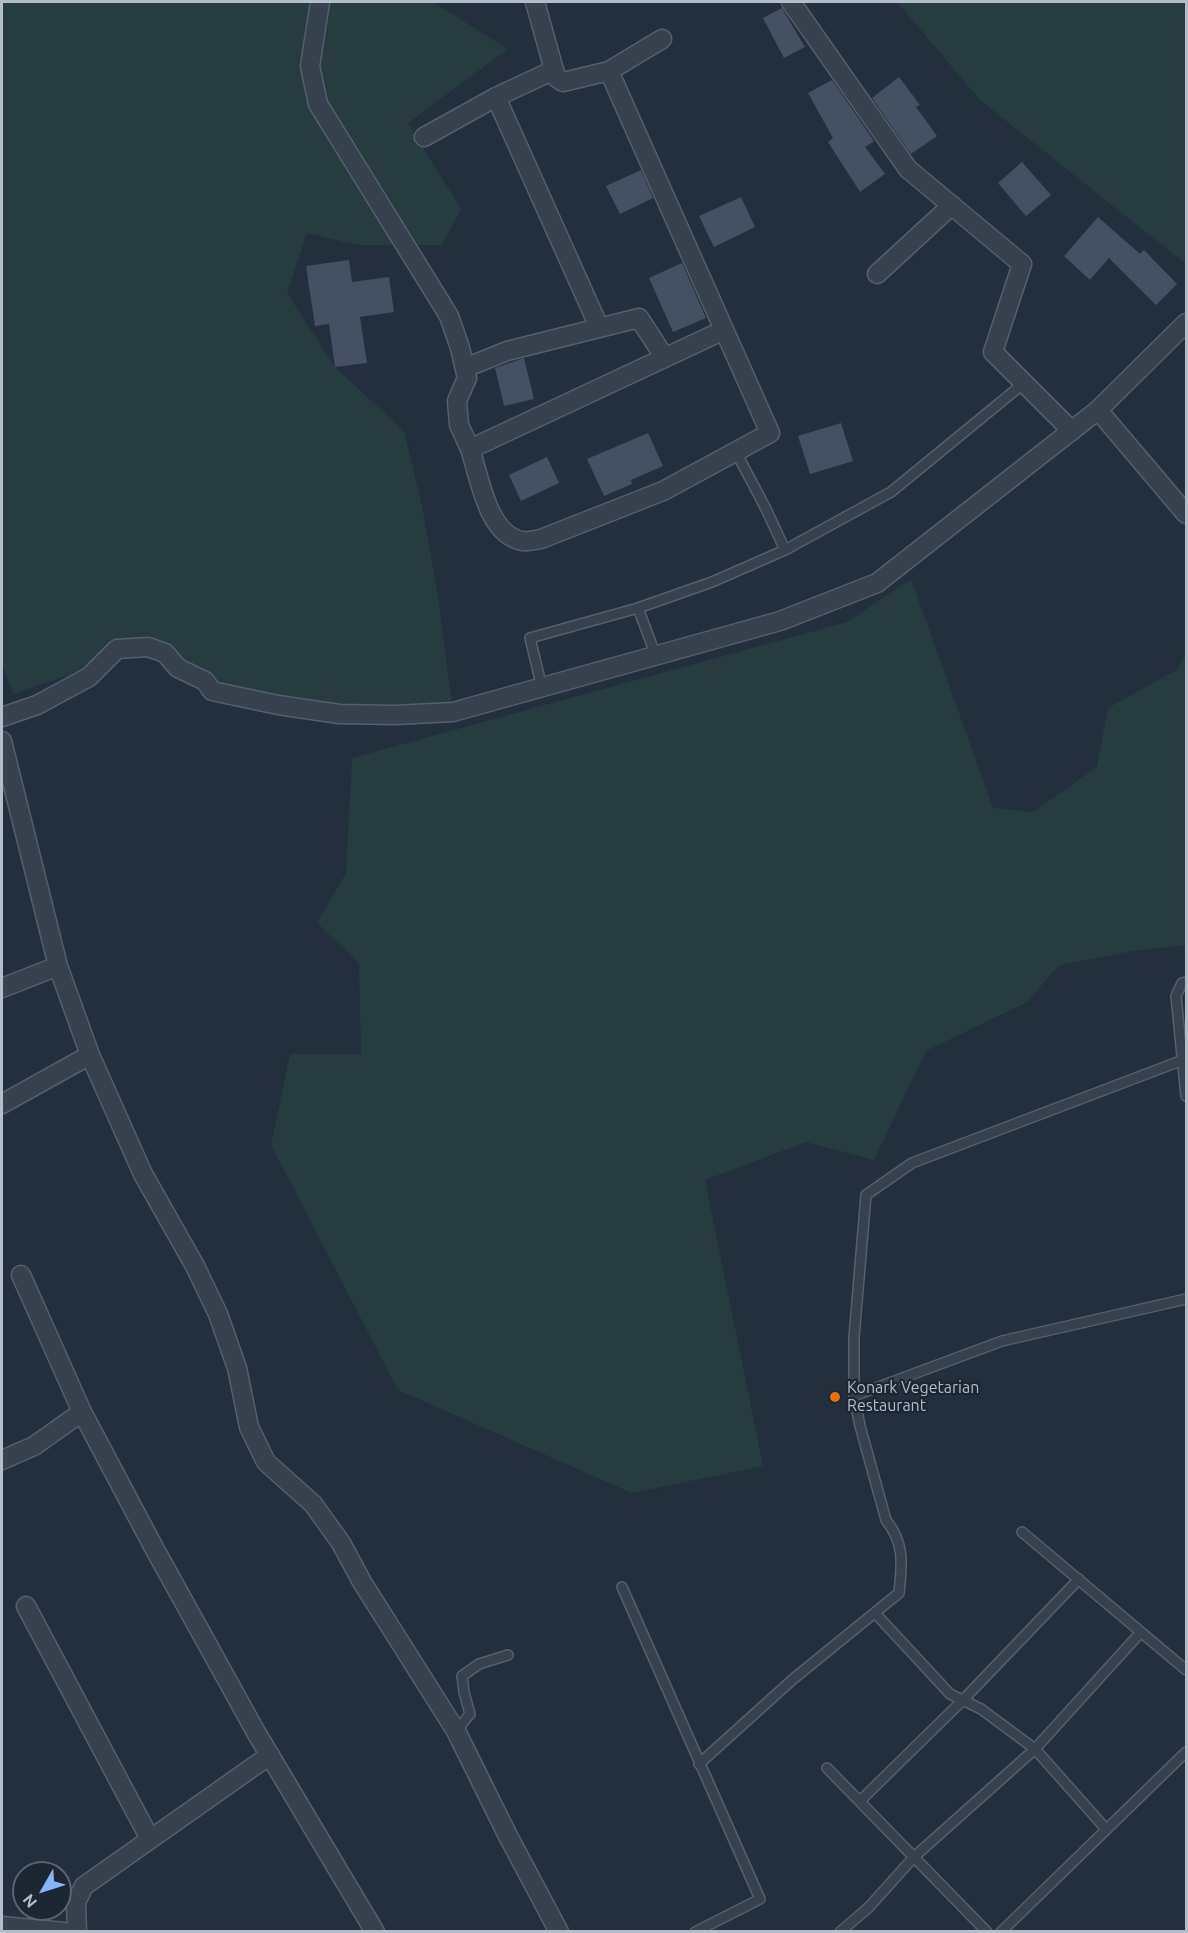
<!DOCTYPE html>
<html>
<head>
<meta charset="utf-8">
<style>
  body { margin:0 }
  #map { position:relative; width:1188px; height:1933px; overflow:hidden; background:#242f3e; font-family:Ubuntu,sans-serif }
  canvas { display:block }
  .frame { position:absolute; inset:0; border:3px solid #b4bcc9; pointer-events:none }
  .north { position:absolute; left:12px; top:1861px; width:60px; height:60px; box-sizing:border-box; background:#1d2633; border:2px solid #59626f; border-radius:50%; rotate:231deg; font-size:16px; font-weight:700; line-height:24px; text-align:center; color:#b4bcc9 }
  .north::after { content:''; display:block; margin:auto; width:21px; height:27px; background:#8ab4f8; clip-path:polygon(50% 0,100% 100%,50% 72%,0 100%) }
</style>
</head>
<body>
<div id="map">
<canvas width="1188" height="1933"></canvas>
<div class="frame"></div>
<div class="north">N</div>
</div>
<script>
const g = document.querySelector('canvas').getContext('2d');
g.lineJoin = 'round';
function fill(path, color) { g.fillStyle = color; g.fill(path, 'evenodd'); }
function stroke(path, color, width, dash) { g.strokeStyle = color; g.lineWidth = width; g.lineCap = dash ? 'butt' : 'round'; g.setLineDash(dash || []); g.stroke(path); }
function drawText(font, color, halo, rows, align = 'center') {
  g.font = font + ' Ubuntu,sans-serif'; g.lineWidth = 4.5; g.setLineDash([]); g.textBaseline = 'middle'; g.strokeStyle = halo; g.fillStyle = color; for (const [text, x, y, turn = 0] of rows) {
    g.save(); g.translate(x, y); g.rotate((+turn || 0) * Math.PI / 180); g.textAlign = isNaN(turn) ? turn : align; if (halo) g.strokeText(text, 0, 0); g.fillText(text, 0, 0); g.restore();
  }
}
fill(new Path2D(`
  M2,2h431l75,47 -100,74 53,86 -19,36h-84l-51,-12 -20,60 48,74 69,64 18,75 16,90 15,116 -114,2 -134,-33 -74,-33 -59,26 -59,20 -11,-30z
  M897,2h289v262l-206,-164z
  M911,579l82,229 40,4 64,-45 11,-59 70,-39 8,-16v292l-53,6 -74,14 -32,37 -101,49 -52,109 -68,-18 -101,38 58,286 -131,27 -234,-103 -127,-245 19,-91h71l-2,-91 -42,-40 29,-50 6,-115 495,-136z`), '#263c3f');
fill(new Path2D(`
  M782,8l23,39 -21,11 -21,-40z
  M899,77l21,28 -4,2 21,29 -26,18 -39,-56z
  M832,80l42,61 -9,6 20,27 -25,18 -32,-50 5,-4 -25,-45z
  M1022,162l29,33 -25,21 -28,-33z
  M641,170l12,28 -33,16 -14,-28z
  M741,197l14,30 -41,20 -15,-31z
  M1098,217l42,37 4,-4 33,34 -21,21 -47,-47 -19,22 -26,-24z
  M349,260l3,22 37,-5 5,35 -34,5 7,46 -32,4 -6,-43 -14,2 -9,-60z
  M682,263l24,55 -33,14 -24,-54z
  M524,358l10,41 -30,7 -9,-38z
  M841,423l12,38 -43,13 -12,-38z
  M648,433l15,33 -32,14 1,4 -28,12 -17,-37z
  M547,457l12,26 -38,18 -12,-26z`), '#455162');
const lane = new Path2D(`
  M785,550l106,-58 133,-109
  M638,608l18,48
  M542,688l-12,-50 108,-30 74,-26 73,-32 -19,-41 -30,-57
  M1186,982l-4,1 -6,13 10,100
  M854,1396l148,-55 184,-42
  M1022,1532l164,138
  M622,1587l138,312 -65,33
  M875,1613l75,81 31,15 54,40 71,80
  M456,1731l14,-17 -6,-22 -2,-16 17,-12 29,-9
  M699,1764l93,-84 107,-87c3,-29 6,-49 -13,-73l-26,-94 -6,-30v-59l12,-142 46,-32 271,-103
  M827,1768l160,164
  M860,1801l103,-101 116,-121
  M840,1932l29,-25 45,-50 121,-108 106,-117
  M1001,1932l185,-180`);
const street = new Path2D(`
  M320,2l-10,64 8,38 131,212 11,32 7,30 -10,23 2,24 11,24
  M535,2l19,68 3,8 6,4 46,-11 53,-32
  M791,2l117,167 114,95 -29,88 79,79
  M609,71l161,362 -107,58 -122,48c-6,1 -13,3 -19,2 -35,-7 -42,-63 -52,-92l254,-119
  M496,97l103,230
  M424,137l72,-40 58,-27
  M877,274l75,-69
  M465,368l42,-17 132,-33 26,40
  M1098,410l88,104
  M2,717l35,-12 52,-28 28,-28 31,-2 17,6 13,15 27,13 7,10 66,14 61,9 56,1 58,-3 327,-91 97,-38 221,-173 88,-87
  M2,741l56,225 32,89 53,119 52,92 23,48 19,54 12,59 17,35 47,42 28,39 21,39 94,149 51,103 52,98
  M2,988l56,-22
  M2,1104l88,-49
  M21,1275l61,137
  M2,1460l32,-14 48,-34 71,134 104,188 118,198
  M26,1606l124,233
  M2,1926l62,6
  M77,1932l-1,-30 8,-16 186,-131`);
stroke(lane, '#565f6c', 12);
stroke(street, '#565f6c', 21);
stroke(lane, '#38414e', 9);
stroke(street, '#38414e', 18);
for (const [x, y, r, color] of [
  [835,1397,6,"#e8710a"]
]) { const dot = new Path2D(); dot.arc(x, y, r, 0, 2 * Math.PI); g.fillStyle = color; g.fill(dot); stroke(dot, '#1d2633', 2); }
drawText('16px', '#b4bcc9', '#1d2633', [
  ["Konark Vegetarian",847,1388],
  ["Restaurant",847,1406]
], 'left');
</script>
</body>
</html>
